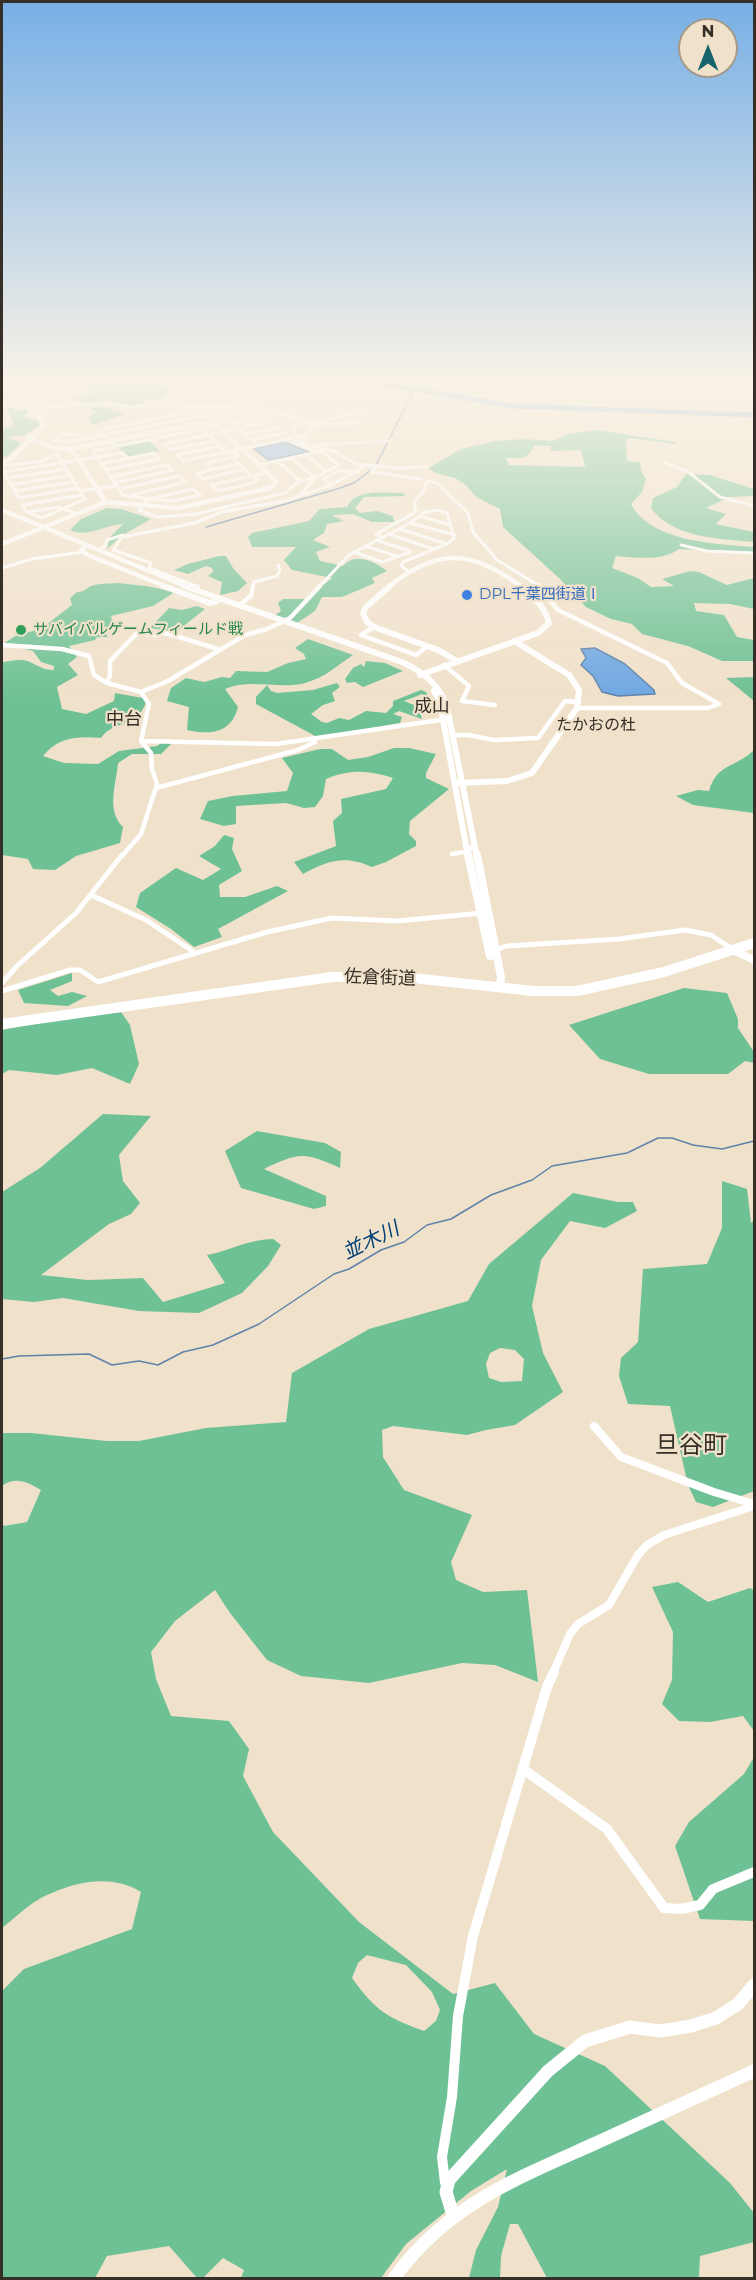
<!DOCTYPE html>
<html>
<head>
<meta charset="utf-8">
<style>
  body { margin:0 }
  #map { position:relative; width:756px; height:2280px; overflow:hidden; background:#f0e1ca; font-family:Montserrat,sans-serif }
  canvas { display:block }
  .frame { position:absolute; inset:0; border:3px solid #352f27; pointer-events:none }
  .north { position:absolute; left:678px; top:18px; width:60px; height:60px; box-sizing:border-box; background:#f0e1ca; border:2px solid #a59a89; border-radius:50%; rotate:0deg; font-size:16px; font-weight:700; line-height:24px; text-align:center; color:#352f27 }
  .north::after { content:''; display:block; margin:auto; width:21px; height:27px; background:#17646d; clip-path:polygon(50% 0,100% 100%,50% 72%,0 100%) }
</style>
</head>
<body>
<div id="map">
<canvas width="756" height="2280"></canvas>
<div class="frame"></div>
<div class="north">N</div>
</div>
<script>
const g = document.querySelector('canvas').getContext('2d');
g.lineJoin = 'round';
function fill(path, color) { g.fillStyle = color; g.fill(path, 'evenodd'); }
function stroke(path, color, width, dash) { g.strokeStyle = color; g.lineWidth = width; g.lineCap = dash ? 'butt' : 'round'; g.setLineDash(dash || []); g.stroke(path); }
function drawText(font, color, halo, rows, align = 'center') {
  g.font = font + ' Montserrat,"Noto Sans JP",sans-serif'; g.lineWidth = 4.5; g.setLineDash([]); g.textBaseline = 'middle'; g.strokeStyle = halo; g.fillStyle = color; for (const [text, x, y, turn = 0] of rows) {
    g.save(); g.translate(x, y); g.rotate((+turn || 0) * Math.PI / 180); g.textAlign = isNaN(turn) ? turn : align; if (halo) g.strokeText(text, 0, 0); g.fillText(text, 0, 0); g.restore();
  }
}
fill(new Path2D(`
  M149,441l11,10 -31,6 -11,-10z`), '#7dc29c');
fill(new Path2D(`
  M85,381l19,3v-3h56l10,5v5l-6,7 -22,1 3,4 -13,2 -18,-4 -33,2 -6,-4 21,-6 -13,-7 -21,1 4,-3z
  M98,406l27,8 -33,11 -3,-8 8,-5 -7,-3z
  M7,407l9,3 10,-1 2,5 -6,2 9,4h6l3,5 -15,10 -18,2 14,6 -12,12 -7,3v-29l12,-3z
  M597,430l78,12 1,2 -47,-6 -3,4 1,19 13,1 1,9 5,8 -4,13 -11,12c20,38 85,40 123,43v5l-75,-3c-15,12 -44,9 -63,7l-4,12 26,10 13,9 23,-1 -12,-7 28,-8 9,1 28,13 27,-7v31l-24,-5 -36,-1 2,8 28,4 13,22 17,3v21h-32l-34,-15 -46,-12 -10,-10 -21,-5 -25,-12 -26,-28 -57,-52 -3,-18 -24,-12 -10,-12 -11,-7 -20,-5 -6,-5 32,-19 34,-8 30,-2 28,2 14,-7zM534,445l17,1 -1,5 31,-1 4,17 -76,-2 -3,-7c16,0 22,3 28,-13z
  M686,474l24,1 44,14v7l-25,1 -23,11 20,6 -10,10 38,8v10c-33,-3 -82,-4 -103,-34l2,-10 24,-11z
  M403,493l3,3 -42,1 -9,11 5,5 17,-2 16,5 1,6h-22l-19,-8 -21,1 12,6 -17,3 -3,9 -11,7 17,7 -14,5 4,9 23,5c12,-14 31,-5 44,5l-15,7 3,5 -33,14h-20l-7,14 -18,12 -23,-7 7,-5 -3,-8 5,-4h23l26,-21 -40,-8 -8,-10 12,-13h-44l-4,-10 4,-4 57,-12 11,-12 27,-2c8,-19 38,-14 56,-14z
  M107,508l14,1 30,10 -30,17 -14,13 3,-12 13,-13c-20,1 -33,14 -53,6l11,-11z
  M219,556h7l7,12 14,15 -9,8 -18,4 2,-13 -14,-6 5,-4 -1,-4 -6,-2 -18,8 -14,-4 14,-6z
  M118,583l28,3 29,6 -22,14 -42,10 1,4 11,5 -21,3 6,9h-11l-2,3 -26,6 8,11 -9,7 10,11 -21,12 5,22 24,5 28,-13 1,-8 28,5 3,4c-9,27 -32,17 -45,36 -23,-2 -43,-1 -58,18l21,7 34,1 21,-13 38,-5 6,-4 9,1 -11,11h-29l-14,9c-2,22 -12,48 5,64l-3,16 -44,13 -21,14 -22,-1 -5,-10 -26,-4v-187l1,-6c8,-1 19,-4 27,0 9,4 13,8 24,8v-4l-13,-4 -8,-11 -30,-7 14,-9 24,-6 31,-24 -2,-7 7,-6c7,0 8,-3 14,-6 8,-3 18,-2 27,-3z
  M197,606l8,3 -29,23 -26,-4 19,-20 13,2z
  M308,639l45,16c-18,12 -27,22 -48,28 -26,7 -54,-5 -80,6l13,18c-7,27 -28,28 -51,23l2,-23 -22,-6 4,-13 15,-10 18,4 18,-5 8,1 6,-7 31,1 21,-9 18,-4 -2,-5 -9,-6z
  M366,661l19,2 18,8 -40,16 -8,-5 -8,1 -2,-4 8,-11 8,-4 3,3z
  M754,677v24l-28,-23z
  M337,683l3,4 -8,6 3,8 -12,4 -12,9 11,8 5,1 12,-5 10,2 17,-9 20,2 7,-7v-5l28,-11 5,2 3,7 -7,-5 -18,7 15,6 3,12 -23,-8 -6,3 9,3 -2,6 -83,14 -61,-33v-7l11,-12 4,6 6,2 36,-3z
  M394,748h15l27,6 -10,19v5l23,11 -39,32 -1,13 7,7v5l-30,16 -14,5c-26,-12 -44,-7 -69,7l-9,-12 42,-16 -3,-25 9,-8 -1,-14 45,-10 7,-11c-24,-8 -44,-9 -67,1l-3,17 -8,11 -11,1 -18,-5 -50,3v18l-12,2 -24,-7 8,-18 25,-5 54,-5 6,-18 -11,-15 38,-9h12l16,11 20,-3z
  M754,750v63l-61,-8 -17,-9 22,-6 11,1c8,-28 27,-23 45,-41z
  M224,835l10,3 -2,11 10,22 -23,14 1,12h25l32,-11 11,5 -70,38 4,8 -28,10 -23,-18 -35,-22 4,-14 36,-25 27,12 18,-11 -22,-13 16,-10z
  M72,973v8l-22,9 8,6 14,-4 15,4 -19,10 -44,-3 -6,-13z
  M684,988l43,5 11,26v9l16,24v11l-9,-2 -17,13h-79l-49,-15 -31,-34z
  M121,1012l9,13 9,39 -9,20 -38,-16 -35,7 -48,-5 -7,4v-44l70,-13z
  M103,1114l48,2 -32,39 4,26 17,22 -9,11 -22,10 -68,51 47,5 55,-2 20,24 62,-19 -18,-28c26,-5 38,-15 66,-16l8,6 -13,21 -26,27 -43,20 -60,-2 -76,-13 -29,4 -32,-3v-107l38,-24z
  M257,1131l68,12 16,9 -1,16c-36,-16 -40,-16 -76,1l62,27v10l-12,3 -73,-21 -16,-37z
  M722,1181l25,8 4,34 3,-3v271l-41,16 -17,-5 -8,-17 -18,-79 -42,-2 -9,-28 2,-18 17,-16 5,-73 64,-5 15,-36z
  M573,1193l45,9h15l4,9 -32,17 -35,-7 -29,39 -9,46 11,47 20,39 -48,33 -29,5 -19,5 -74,-9 -11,4 1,27 21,33 68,25 -21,47 5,18 27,12 44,-2 11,92 -43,-17 -33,-2 -93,20 -68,-7 -34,-16 -37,-47 -15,-23 -40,31 -24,31 5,27 15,37 58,5 20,28 -6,27 30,56 86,90 94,72 42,-11 39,51 71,32 125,117 24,30v29l-54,14 -1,22h-152l-29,-54h-8l-9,32 -1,22h-31l7,-28 22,-43 9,-38 -36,22 -65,53 -25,34h-140l3,-8 -21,-12 -20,20h-6l-28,-32 -62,10 -12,22h-93v-287l22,-22 108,-40 9,-37c-29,-18 -64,-11 -94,3 -16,7 -31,22 -45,33v-405l2,3 23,-4 14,-32c-13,-8 -26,-14 -39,-4v-53h29l76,8h32l67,-13 80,-6 6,-49 77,-44 99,-28 21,-37zM500,1348l15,2 9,9 -2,22 -21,1 -12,-4 -3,-14 4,-11zM367,1955l39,10 26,27 8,18 -4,11 -12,10c-38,-14 -48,-20 -72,-53l6,-15z
  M678,1582l30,20 42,-14 4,2v141l-11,-15 -33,6 -31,-1 -17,-17 10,-24 1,-48 -21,-45z
  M754,1757v164l-54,-2 -25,-73 14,-24 55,-48z`), '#6ec195');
const water = new Path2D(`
  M284,442l25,10 -41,8 -14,-11z
  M595,648l30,16 29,26 1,4 -37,2 -16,-4 -9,-16 -12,-11 5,-7 -5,-9z`);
fill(water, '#6fa7e2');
stroke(water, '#5e83aa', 1.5);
stroke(new Path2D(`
  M376,465l38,-75
  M206,527l131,-38 17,-6 17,-13
  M2,1359l17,-3 70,-2 23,11 27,-4 19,4 25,-13 30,-7 46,-21 75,-50 15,-5 32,-19 23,-8 23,-17 24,-6 40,-24 41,-15 20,-14 75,-13 31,-15h14l21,7 29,4 32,-8`), '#5e83aa', 1.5);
stroke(new Path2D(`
  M366,381l146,25 242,9`), '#6fa7e2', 5);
stroke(new Path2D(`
  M27,391l26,-3 16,-7
  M2,405l31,3 72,-5 29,4 33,-7
  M233,423l34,-7
  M301,424l-7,2 2,10 6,1
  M311,425l51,-15
  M318,425l41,-2
  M63,434l18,2 3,3 -17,3 -13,-2z
  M245,434l35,-7
  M84,439l118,-23 28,5 28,24
  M252,440l33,-7
  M214,441l-44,9 -6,-6 109,-23c-14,-14 -31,-7 -49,-3
  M293,442l24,10
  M113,444l-14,-13 92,-20h29l-5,6
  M317,445l72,-4
  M220,446l-43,9 6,6 107,-22 45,13 21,12 43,4 27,-1
  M306,455l20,16
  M232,458l20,18
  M291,458l24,20 -14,16
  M277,461l23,20
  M665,463l22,8 33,26 34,9
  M101,464l52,-11 7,6 -54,11
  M238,464l-42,9 7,6 42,-10
  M2,466l41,-5 14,-7 28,45 -43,19 -15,-6 -5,-7
  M376,467l-5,5 50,7
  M213,469l-6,-6 32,-7 -7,-5
  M2,470l17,28 59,-10
  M3,472l119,-19 6,5
  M252,476l5,4 -3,3 -36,8 -7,-6z
  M252,476l16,-4
  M110,477l57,-12 6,5 -59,13
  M7,478l59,-9
  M332,484l-9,-5 16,-8 19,1
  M11,485l59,-10
  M119,489l3,6 27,4
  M193,489l7,6 -27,6 -24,-2z
  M15,491l59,-9
  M80,491l36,-5
  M131,495l55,-13 -7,-6 -60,13 -26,-38 109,-22 24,23
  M149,499l-10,11 18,7 39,-3 89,-21 15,-12 15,-3 24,-13 -18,-14 -61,14
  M22,505l60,-10
  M28,512l31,-5 18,7
  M419,516l32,9
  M410,523l45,12
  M400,529l47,15
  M388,534l46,15
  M382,537l-6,-2c13,-10 27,-14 40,-24l-2,-9 9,-10 4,-11 10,2 31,30 5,19 24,28 44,27
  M376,540l34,11
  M681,545l26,6 47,2
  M365,546l31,10
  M98,550l7,-4 2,-6 16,-5
  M354,552l28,10 29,-10
  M2,568l30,-9 51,-7
  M198,587l-49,-19 2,-5 -38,-13 9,-13 72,-14 28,-11 62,-11 47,-16 34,-19
  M253,587l1,-5 23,-6 3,-5 -2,-6
  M319,587l30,-32 61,-32 15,-11 12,-2 10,3 7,25 -7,6 -44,18 -2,4 7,5`), '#fff', 3);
stroke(new Path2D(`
  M194,586l4,1 -3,3
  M539,586l19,24 109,53 15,20 37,21 -11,4h-131
  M238,606l13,-10 2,-10
  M374,627l-13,8 55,20 12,-9
  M2,645l60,4 27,7 5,19 13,8 34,9 27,-11 77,-46 22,-6 23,-11 30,-32
  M444,665l25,21 -7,15 33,4
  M107,683l3,-8v-14l28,-29 17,3 11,-2 55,17
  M452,735h16l26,5 44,-2 27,-37 14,1
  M141,741l135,3 171,-25
  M156,788l142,-38 17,-8
  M452,854l17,-3 4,-6
  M121,857l20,-23 16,-50 -5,-15 -1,-16 -10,-12 8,-37 -8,-12`), '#fff', 4.5);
stroke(new Path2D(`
  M91,895l55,25 48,32
  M495,950l12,-4 112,-7 66,-9 26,5 24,16
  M2,983l15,-17 59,-53 46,-58
  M2,991l68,-21h10l18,12 169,-50 65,-14 65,3 86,-8`), '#fff', 5);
stroke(new Path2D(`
  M594,1426l27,31 93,35 40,12
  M553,1673l17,-39 8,-10 31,-19 29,-50 9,-10 17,-10 90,-29`), '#fff', 8);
stroke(new Path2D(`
  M523,1769l84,60 57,79 17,1 19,-4 13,-16 41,-17
  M445,2183l-3,-26 10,-60 6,-81 15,-80 74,-249 7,-15`), '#fff', 10);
stroke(new Path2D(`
  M162,381l9,4 1,3 -5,12 11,5c45,5 94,-3 134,21l-9,15
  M71,449l35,53
  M2,464l11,-7 31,-32 -11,-17 -11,-3 5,-15 -18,-9
  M2,510l186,77
  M2,544l104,-42 72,6 92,-20 7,-6 -61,-57 -20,-1 -125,25 -20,-2 -22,-9
  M84,548l-3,2 7,5 79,32
  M388,587c51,-40 83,-37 134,0`), '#fff', 4.5);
stroke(new Path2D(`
  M163,586l47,17 7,-2
  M184,586l218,76c21,10 37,22 45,45l30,150
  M390,586l-24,21 -3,6 4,9 7,5 64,23 19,11
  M420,675l118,-42 11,-10c-4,-16 -16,-27 -29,-37
  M434,691l6,12 28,154
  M457,783l50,-2 25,-8 45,-65 2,-18 -10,-15 -55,-34`), '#fff', 6);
stroke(new Path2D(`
  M468,855l22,101
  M477,855l24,122 -1,11`), '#fff', 8);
stroke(new Path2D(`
  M453,2215l-7,-23 3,-12 99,-109 37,-30 45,-14 30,4 31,-5 25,-8 22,-14 16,-19
  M394,2278c54,-74 122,-99 202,-135 53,-24 105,-48 158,-72`), '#fff', 13);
stroke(new Path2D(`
  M735,951l19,9`), '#fff', 8);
stroke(new Path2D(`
  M2,1024l330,-47 62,-1 139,15h44l87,-19 90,-29`), '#fff', 10);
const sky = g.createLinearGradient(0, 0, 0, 700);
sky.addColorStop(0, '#77afe6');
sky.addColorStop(0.54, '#f8f2e7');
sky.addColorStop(1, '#f8f2e700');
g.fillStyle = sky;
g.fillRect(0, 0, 756, 700);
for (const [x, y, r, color] of [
  [467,595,6,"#3f7fe0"],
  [21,630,6,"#2e9e5b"]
]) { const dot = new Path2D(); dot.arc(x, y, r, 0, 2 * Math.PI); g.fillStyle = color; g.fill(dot); stroke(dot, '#f0e1ca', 2); }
drawText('15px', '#366cbe', '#f0e1ca', [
  ["DPL千葉四街道Ⅰ",479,595]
], 'left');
drawText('15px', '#27864d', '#f0e1ca', [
  ["サバイバルゲームフィールド戦",33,630]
], 'left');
drawText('16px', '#352f27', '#f0e1ca', [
  ["たかおの杜",596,725]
]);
drawText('18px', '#352f27', '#f0e1ca', [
  ["成山",432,707],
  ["中台",124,720]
]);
drawText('18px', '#352f27', '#f0e1ca', [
  ["佐倉街道",380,978,2]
]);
drawText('italic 20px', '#004075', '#f0e1ca', [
  ["並木川",371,1241,-26]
]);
drawText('24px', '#352f27', '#f0e1ca', [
  ["旦谷町",691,1446]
]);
</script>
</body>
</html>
